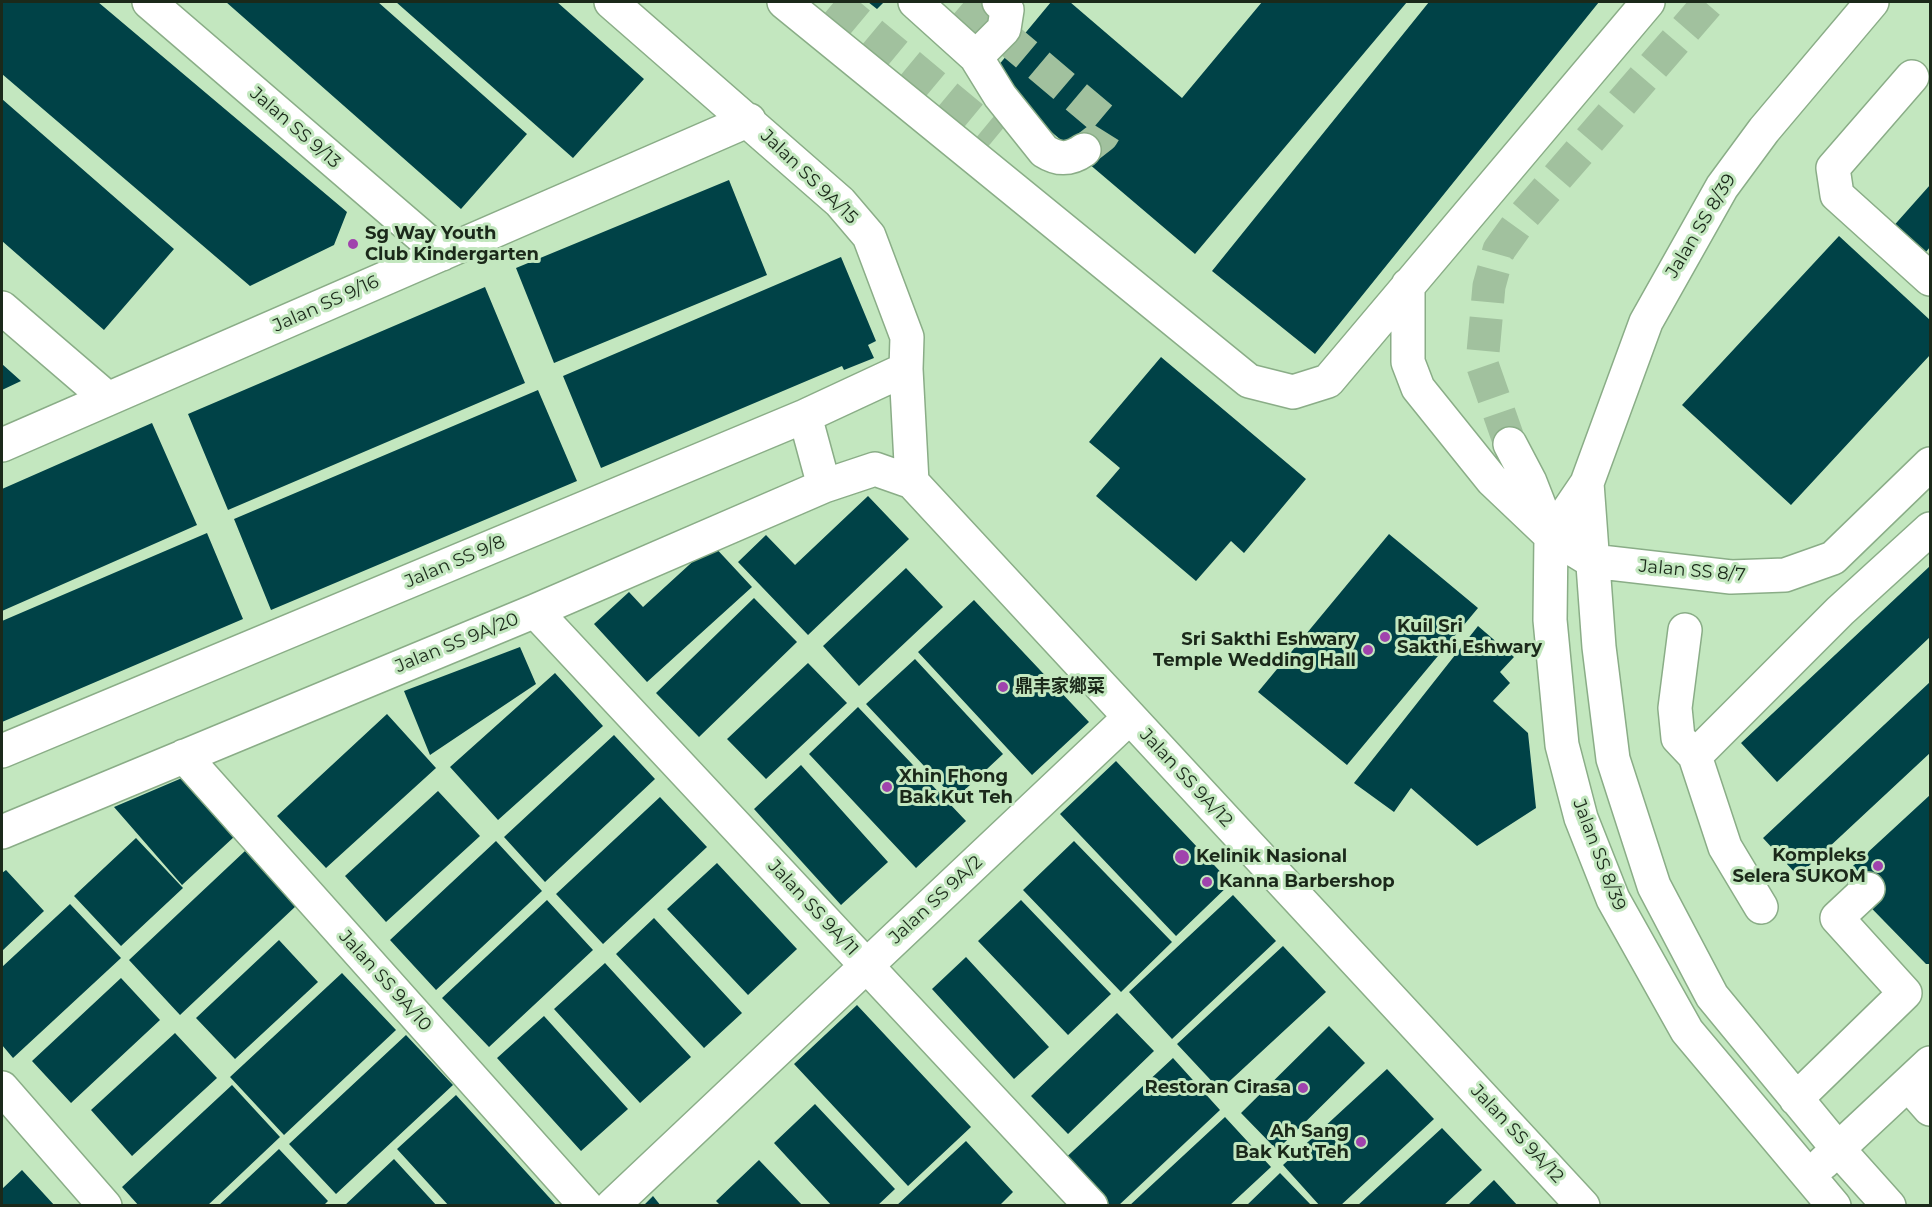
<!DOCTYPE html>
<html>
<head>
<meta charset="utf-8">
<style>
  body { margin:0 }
  #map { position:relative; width:1932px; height:1207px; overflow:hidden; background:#c3e7bf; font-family:Montserrat,sans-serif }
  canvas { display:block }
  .frame { position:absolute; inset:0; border:3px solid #1b291a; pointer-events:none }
</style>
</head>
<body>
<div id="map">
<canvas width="1932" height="1207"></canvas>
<div class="frame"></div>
</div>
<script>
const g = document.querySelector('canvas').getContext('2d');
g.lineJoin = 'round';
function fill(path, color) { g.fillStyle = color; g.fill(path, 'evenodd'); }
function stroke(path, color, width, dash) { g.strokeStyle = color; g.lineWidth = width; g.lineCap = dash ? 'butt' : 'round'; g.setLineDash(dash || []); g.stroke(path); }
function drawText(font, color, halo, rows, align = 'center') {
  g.font = font + ' Montserrat,"Noto Sans SC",sans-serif'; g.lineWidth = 6; g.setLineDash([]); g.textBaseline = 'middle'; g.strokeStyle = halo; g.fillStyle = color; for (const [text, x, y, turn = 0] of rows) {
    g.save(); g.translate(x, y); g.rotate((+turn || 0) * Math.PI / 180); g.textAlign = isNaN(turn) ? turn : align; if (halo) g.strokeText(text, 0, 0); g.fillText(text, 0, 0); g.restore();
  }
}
fill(new Path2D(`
  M2,2h96l249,210 -13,33 -84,41 -248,-212z
  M226,2h152l149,132 -66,75z
  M396,2h161l87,77 -71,79z
  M868,2h16l-7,7z
  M1051,2h19l112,96 80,-96h145l-212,252 -207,-176z
  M1429,2h170l-284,352 -103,-83z
  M2,99l172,150 -70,81 -102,-89z
  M729,180l38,95 -213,88 -38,-95z
  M1930,185v62l-9,11 -31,-28z
  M1839,236l91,84v35l-139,150 -109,-100z
  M841,257l35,84 -8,4 6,13 -30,12 -2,-4 -241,102 -38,-92z
  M485,287l40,96 -297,127 -40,-96z
  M1161,357l145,122 -62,74 -13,-12 -35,40 -100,-85 24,-28 -31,-26z
  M2,364l19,17 -19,9z
  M538,390l39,91 -306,129 -37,-91z
  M152,423l45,102 -195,86v-122z
  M868,496l41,43 -101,96 -70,-73 28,-27 29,30z
  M207,533l36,86 -241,103v-101z
  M1389,534l89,74 -131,157 -89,-73z
  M712,544l40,43 -105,95 -53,-58 35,-32 14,15z
  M1930,566v71l-153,145 -36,-39z
  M906,568l37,39 -84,79 -36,-40z
  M754,598l43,44 -98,95 -43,-44z
  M974,600l115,122 -57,53 -114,-123z
  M1478,626l36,31 -14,15 10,11 -17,18 35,32 8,75 -59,38 -66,-58 -17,24 -40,-29z
  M520,647l16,37 -106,71 -26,-64z
  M915,659l88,95 -48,45 -89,-95z
  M808,663l39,40 -81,76 -39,-40z
  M555,673l48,53 -105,94 -48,-53z
  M1930,682v71l-132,123 -35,-38z
  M858,707l108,114 -50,47 -107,-114z
  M387,714l49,54 -110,100 -49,-52z
  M614,735l41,44 -110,103 -41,-45z
  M1116,761l115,122 -55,53 -116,-122z
  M801,765l87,97 -47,43 -87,-96z
  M182,778l53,58 -53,49 -68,-78z
  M438,791l42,45 -94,86 -41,-46z
  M1930,795v169h-4l-85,-87z
  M660,797l47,50 -104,97 -47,-50z
  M136,838l47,50 -62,58 -47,-50z
  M496,841l46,50 -106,99 -46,-50z
  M1074,841l98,101 -51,50 -98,-102z
  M245,851l51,55 -116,109 -51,-55z
  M717,863l80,86 -49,46 -81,-86z
  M6,870l38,41 -42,40v-78z
  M1233,895l43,46 -104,98 -43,-47z
  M547,900l46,50 -104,97 -47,-49z
  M1021,900l90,94 -43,41 -90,-94z
  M70,904l51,54 -108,100 -11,-13v-78z
  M654,918l88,95 -38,35 -88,-94z
  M279,940l39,42 -83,77 -39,-41z
  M1283,946l43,46 -106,98 -43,-46z
  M966,957l83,90 -35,32 -82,-90z
  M605,963l86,94 -51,46 -86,-94z
  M342,973l54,57 -112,105 -54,-58z
  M121,978l39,42 -89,83 -39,-42z
  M857,1005l114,122 -63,59 -114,-122z
  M1117,1013l37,38 -86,83 -37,-38z
  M544,1016l84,93 -47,42 -84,-93z
  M1329,1026l36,37 -88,87 -36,-37z
  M175,1033l42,45 -85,78 -41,-46z
  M406,1035l47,50 -117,109 -47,-50z
  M1173,1058l47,52 -102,96h-20l-39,-42z
  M1387,1069l47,50 -94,87h-20l-37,-41z
  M232,1085l48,52 -73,69h-68l-17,-19z
  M456,1095l101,111h-108l-52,-57z
  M815,1104l80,85 -18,17h-45l-58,-63z
  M1225,1117l46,50 -42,39h-100z
  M1442,1128l40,42 -39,36h-86z
  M966,1141l47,51 -14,14h-103z
  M279,1149l49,52 -5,5h-105z
  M394,1159l43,47h-93z
  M759,1160l44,46h-82l-5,-5z
  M22,1170l33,36h-53v-17z
  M1280,1173l32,33h-66z
  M1494,1180l24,26h-51z
  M653,1196l8,10h-18z`), '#004247');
stroke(new Path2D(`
  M834,2l162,135
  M964,2l141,119 2,7 -5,8 -18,14
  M1510,444l-28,-80 7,-78 10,-36 23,-32 187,-216`), '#a1c19e', 33, [33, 16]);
const minor = new Path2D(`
  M149,2l293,252
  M611,2l229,200 29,34 38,101 -1,32 6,113
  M784,2l465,379 44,11 35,-11 320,-379
  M915,2l61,55 24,39 44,55c14,9 26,9 40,-1
  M976,57l28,-28 3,-19 -8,-8
  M1912,77l-79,91 4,27 93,84
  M1408,285v77l10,26 74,92 59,56 41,25 139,16 54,-2 48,-17 97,-94
  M2,308l106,91
  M805,416l19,70
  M1510,444l20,38 18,46
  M2,445l747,-325
  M1587,483l12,164 14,112 41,127 58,110 126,153 51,57
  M535,611l556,595
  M1685,630l-10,78 3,30 17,18
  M2,751l803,-335 101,-47
  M184,756l402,450
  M2,832l533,-221 289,-125 51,-17 37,13 671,724
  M1761,907l-36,-60 -30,-91 145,-145 90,-82
  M1908,1084l22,25
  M2,1088l103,118
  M1796,1099l109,-106 -68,-75 31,-29
  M1823,1163l107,-100
  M612,1206l518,-489
  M1834,1206l-147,-175 -74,-132 -32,-81 -19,-73 -12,-125 1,-84 36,-53 59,-161 76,-135 42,-57 108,-128`);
stroke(minor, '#8aad87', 36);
stroke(minor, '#fff', 33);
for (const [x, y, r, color] of [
  [353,244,6,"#a043ad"],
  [1385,637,6,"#a043ad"],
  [1368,650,6,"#a043ad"],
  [1003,687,6,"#a043ad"],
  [887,787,6,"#a043ad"],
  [1182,857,8,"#a043ad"],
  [1878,866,6,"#a043ad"],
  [1207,882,6,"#a043ad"],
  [1303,1088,6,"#a043ad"],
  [1361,1142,6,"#a043ad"]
]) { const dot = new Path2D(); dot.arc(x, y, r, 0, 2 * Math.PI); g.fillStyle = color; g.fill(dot); stroke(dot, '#c3e7bf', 2); }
drawText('18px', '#1b291a', '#c3e7bf', [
  ["Jalan SS 9/13",295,128,41],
  ["Jalan SS 9A/15",809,177,44],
  ["Jalan SS 8/39",1701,226,-59],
  ["Jalan SS 9/16",326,304,-24],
  ["Jalan SS 9/8",455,562,-23],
  ["Jalan SS 8/7",1692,571,5],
  ["Jalan SS 9A/20",457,643,-22],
  ["Jalan SS 9A/12",1186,778,47],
  ["Jalan SS 8/39",1599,855,69],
  ["Jalan SS 9A/2",936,900,-43],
  ["Jalan SS 9A/11",813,908,47],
  ["Jalan SS 9A/10",385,981,48],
  ["Jalan SS 9A/12",1517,1134,47]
]);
drawText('bold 18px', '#1b291a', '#c3e7bf', [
  ["Sg Way Youth",365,234],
  ["Club Kindergarten",365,255],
  ["Kuil Sri",1397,627],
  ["Sakthi Eshwary",1397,648],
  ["Sri Sakthi Eshwary",1356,640,"right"],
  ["Temple Wedding Hall",1356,661,"right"],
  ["鼎丰家鄉菜",1015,687],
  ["Xhin Fhong",899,777],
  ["Bak Kut Teh",899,798],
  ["Kompleks",1866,856,"right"],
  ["Selera SUKOM",1866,877,"right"],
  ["Kelinik Nasional",1196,857],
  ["Kanna Barbershop",1219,882],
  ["Restoran Cirasa",1291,1088,"right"],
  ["Ah Sang",1349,1132,"right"],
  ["Bak Kut Teh",1349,1153,"right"]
], 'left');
</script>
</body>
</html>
